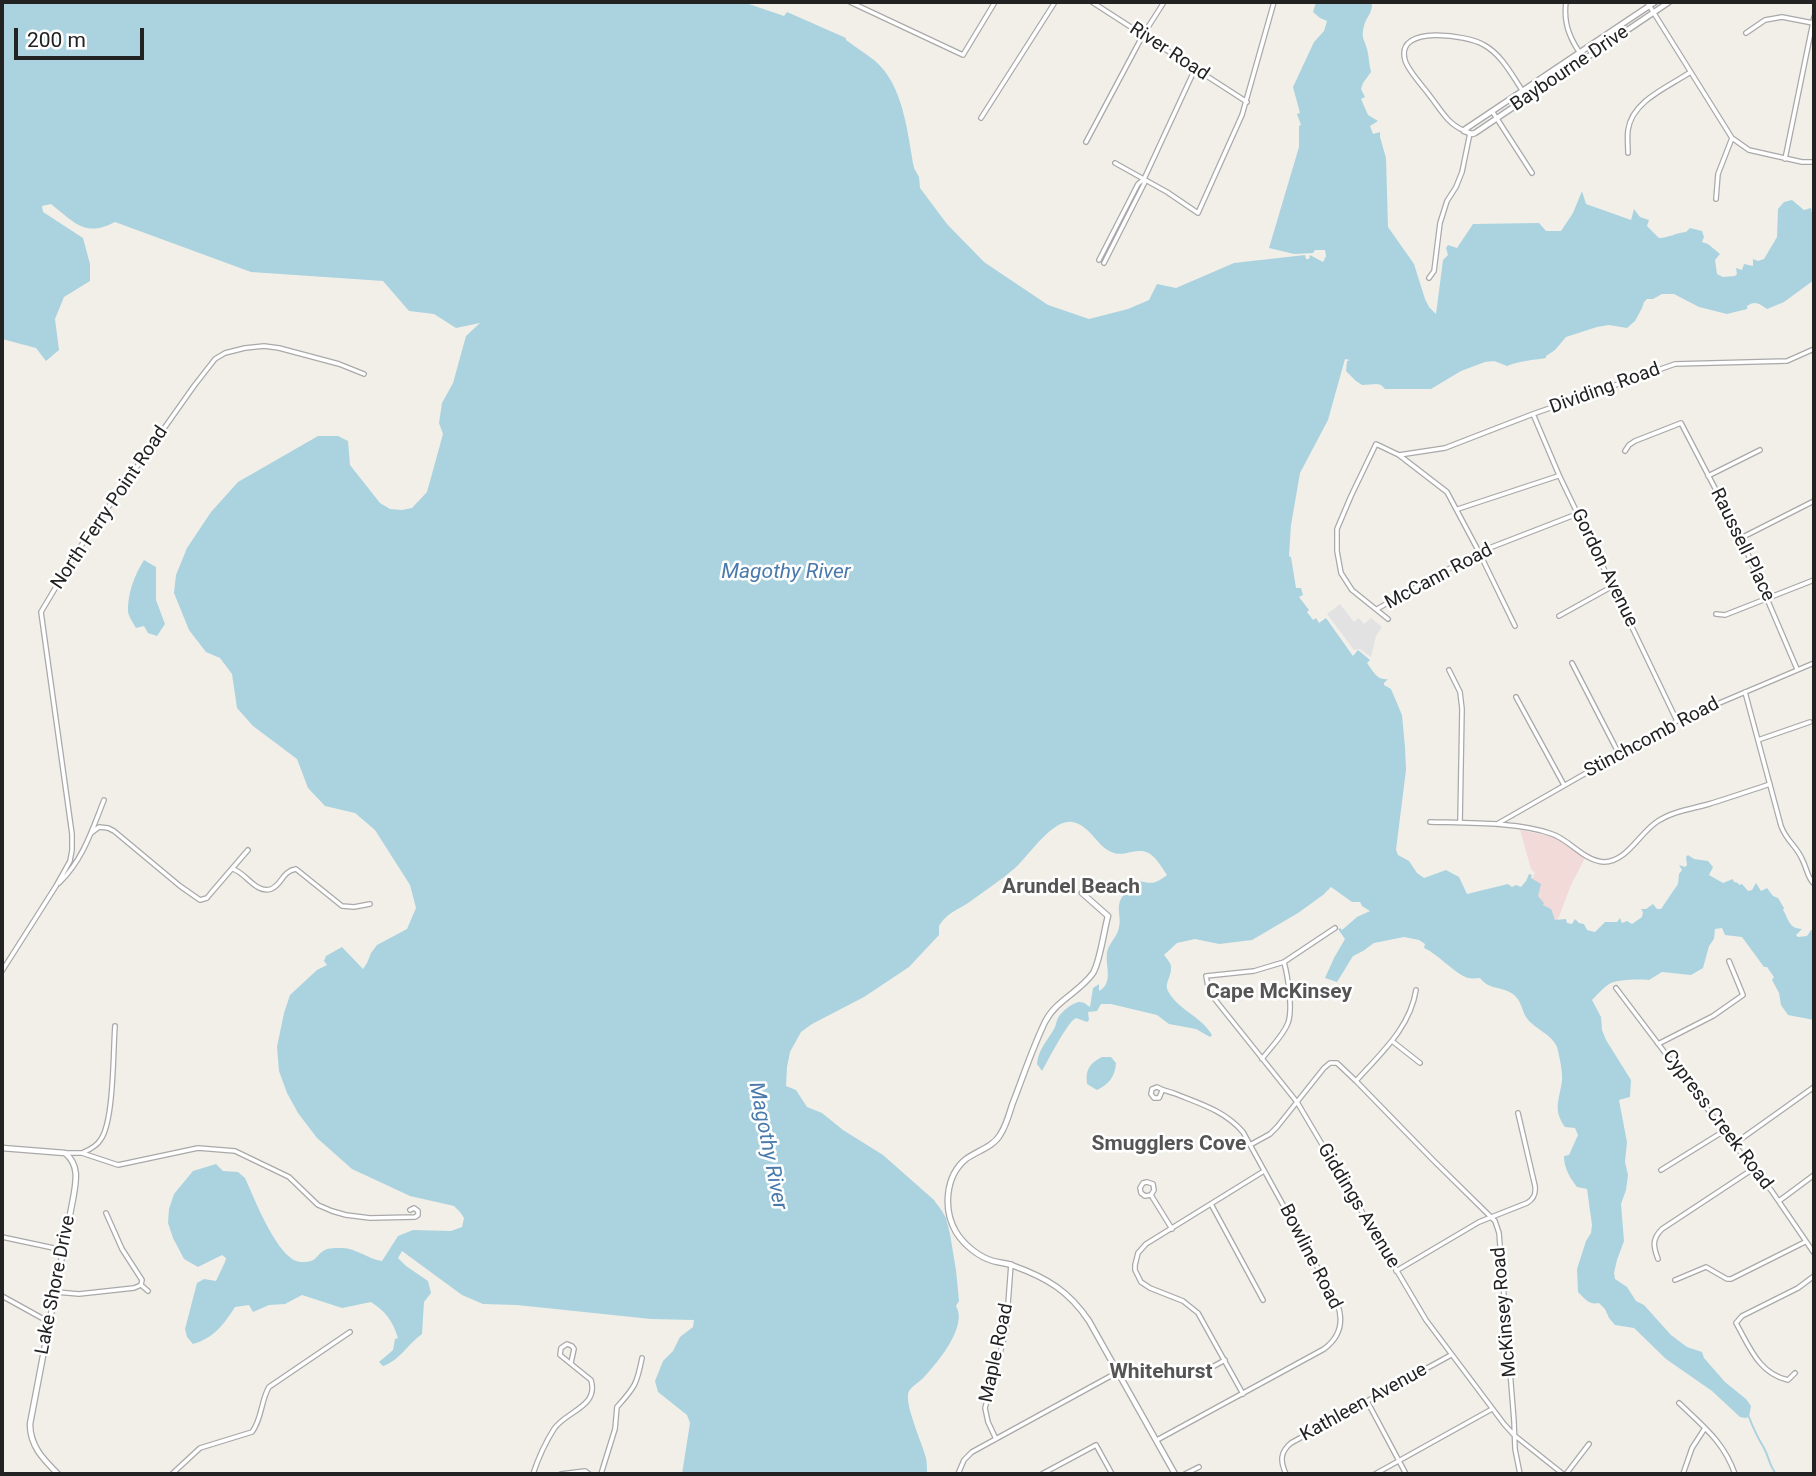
<!DOCTYPE html>
<html>
<head>
<meta charset="utf-8">
<style>
  body { margin:0 }
  #map { position:relative; width:1816px; height:1476px; overflow:hidden; background:#f2efe9; font-family:Roboto,sans-serif }
  canvas { display:block }
  .frame { position:absolute; inset:0; border:4px solid #222; pointer-events:none }
  .scale { position:absolute; left:14px; top:28px; width:130px; height:32px; box-sizing:border-box; border:4px solid #222; border-top:0; padding-left:9px; font-size:21px; line-height:24px; white-space:nowrap; color:#222; -webkit-text-stroke:5px #fff; paint-order:stroke }
</style>
</head>
<body>
<div id="map">
<canvas width="1816" height="1476"></canvas>
<div class="frame"></div>
<div class="scale">200 m</div>
</div>
<script>
const g = document.querySelector('canvas').getContext('2d');
g.lineJoin = 'round';
function fill(path, color) { g.fillStyle = color; g.fill(path, 'evenodd'); }
function stroke(path, color, width, dash) { g.strokeStyle = color; g.lineWidth = width; g.lineCap = dash ? 'butt' : 'round'; g.setLineDash(dash || []); g.stroke(path); }
function drawText(font, color, halo, rows, align = 'center') {
  g.font = font + ' Roboto,sans-serif'; g.lineWidth = 5; g.setLineDash([]); g.textBaseline = 'middle'; g.strokeStyle = halo; g.fillStyle = color; for (const [text, x, y, turn = 0] of rows) {
    g.save(); g.translate(x, y); g.rotate((+turn || 0) * Math.PI / 180); g.textAlign = isNaN(turn) ? turn : align; if (halo) g.strokeText(text, 0, 0); g.fillText(text, 0, 0); g.restore();
  }
}
fill(new Path2D(`
  M1520,830l35,7 30,21 -14,27 -19,50 -47,-1 30,-61 -4,-4z`), '#f2dad9');
fill(new Path2D(`
  M1340,604l14,18 5,-4 5,6 7,-6 11,9 -6,9 -5,21 -11,-8 -6,1 -27,-36z`), '#e2e2e2');
fill(new Path2D(`
  M2,2h741l41,14 3,-4 59,26v2c9,7 19,13 28,20 30,25 33,72 40,108l5,9 1,11 27,36 37,38 64,43 41,14 39,-10 21,-9 8,-16 19,4 58,-25 71,-8 1,4h3l1,-4 13,7 3,-6 -1,-6h-10l-2,3 -19,1 -25,-6 30,-101v-21l2,-1 -4,-11 3,-1 -7,-26 21,-45 10,-11 3,-10 -7,-3 -7,-6 3,-10h60l-4,2c0,10 -6,13 -8,22 -3,12 0,12 3,23 2,7 2,16 4,23l-8,11 -2,6 4,8 -4,2 7,16 10,6 -8,5 3,8 7,-2v5l6,21 2,69 26,37 11,35 4,8 7,7 7,-54 5,-5 -2,-7 2,-3 9,3 16,-24 66,-1 7,8h15l12,-18 9,-22 4,13 45,16 3,-11 6,8 9,3 -2,6 12,12c9,0 17,-5 27,-6l4,-4 12,3 2,6 -2,5 6,2 12,10 -5,6 2,14 6,3 12,-1 2,-2 -1,-6 6,2 2,-6 9,2v-7l5,2 6,-2 13,-22 1,-28 6,-7 8,-2 12,10 7,-2 1,5h2v67l-30,22 -17,7c-7,-5 -12,-9 -20,-3v3l-20,5 -28,-7 -25,-13h-12l-9,5h-6l-3,3 -2,6 -7,13 -8,7 -18,-3 -12,2 -31,10 -11,13 -9,6v2c-13,2 -27,3 -39,8l-13,-5 -9,1 -24,9 -30,18h-46l-4,-4 -4,-1 -15,1 -6,-4 -10,-10 1,-10 3,-1 -5,-1 -17,61 -28,53 -9,52 -2,31 2,1 5,31h5l2,7 -4,2 10,13 -2,2 6,8 3,-2 3,5 7,-5 27,38 5,-6 12,10 -3,3c6,8 10,18 21,16l-4,4v2l7,4 11,26 3,32 1,23 -10,80 2,5 11,6 8,12 7,5 22,-8 13,7 8,17 41,-10 4,3 4,-2 5,2 5,-6 3,-7 3,1 -1,3 10,6 -3,12 6,7 -1,2 8,4 4,11 11,-1 1,4 5,1 3,-5 4,4 5,1 3,6 8,2 10,-10h12l3,-4 2,5 5,-2 5,3 10,-7 1,-5 -2,-3h5l7,-5 4,5h4l17,-25 1,-10 3,-4 -3,-5 6,2 2,-2 -1,-8 2,-2 6,4 14,2 5,6 -4,8 14,8 10,-4 1,3 4,1 1,2 3,-1 6,7 4,-1 4,-7 5,8 6,-3 6,8 5,2 6,10 -1,2c6,9 5,18 19,19l-6,6 2,2 9,-1 4,-6 3,1v89l-26,-5 -7,-10 -2,-12 -7,-13 2,-3 -7,-10h-3l-22,-30 -17,-2 -3,-7 -7,1 -1,10 -5,7 -6,22 -12,7 -29,-3 -13,8c-9,-1 -31,-1 -40,4 -6,4 -12,11 -17,16l9,17 1,13 4,10 25,40 -1,17 -11,3 8,42 -2,20 3,13 -2,15 -5,14 3,37 -7,19 -3,13 1,6 12,8 9,14 8,4 27,30 16,12 15,5 2,6 21,24 21,17 5,7 -2,11 -4,1 -5,-1 -28,-26 -46,-32 -32,-31 -19,-3 -6,-7 -4,-9 -6,-6c-10,2 -14,-4 -21,-11l-1,-23 9,-28 5,-8 1,-8 -5,-36 -10,-2c-7,-9 -13,-19 -13,-31l5,-1 9,-20 -3,-7 -10,-1c-13,-18 -5,-28 -3,-47 1,-7 -3,-26 -5,-33 -5,-13 -23,-18 -31,-30 -5,-8 -4,-16 -13,-23 -12,-8 -24,-4 -33,-16 -4,0 -8,1 -12,0 -13,-4 -30,-24 -44,-30l1,-4 -6,-4 -15,-3 -30,6 -11,8 -10,5 -16,26 -12,-4 9,-20 11,-19 -7,-10 2,-1 2,2 15,-13 13,-6 -8,-5 -2,-4h-8l-21,-15 -8,8 -25,18 -46,27 -33,4 -24,-5 -18,4 -13,12c3,4 8,9 7,14 0,9 -7,14 -3,22 10,19 33,25 44,44l-2,2 -14,-8 -27,-5 -12,-9 -46,-11h-10l-4,7 -9,1 1,8 -2,2 -11,-4 -4,3c-12,15 -21,34 -30,50l-5,-7c1,-14 10,-23 17,-35 2,-3 2,-7 4,-11 3,-6 15,-16 22,-16 4,0 7,3 10,5l3,-19 6,-4v7c15,-8 6,-25 8,-39 2,-9 11,-16 12,-25 2,-7 -1,-15 0,-22 1,-9 12,-20 20,-24 14,3 16,3 28,-6 -6,-9 -14,-24 -26,-24 -10,-1 -17,5 -27,2 -17,-5 -23,-28 -42,-31 -20,-3 -44,35 -57,46 -15,13 -32,24 -47,35 -12,8 -20,9 -29,23v9l-30,32 -45,30 -52,27 -11,8 -11,20 -3,15 -1,19 10,4 11,17 15,6 21,17 40,25 51,45 8,11 4,7 4,16 6,36 3,31 -3,5c12,20 -18,56 -31,70 -4,5 -13,10 -16,15 -6,11 14,54 17,67 1,6 1,11 1,16h-245l8,-51 -3,-8 -29,-23 -3,-11 8,-20 10,-10 7,-14 13,-10 1,-7 -43,-1 -134,-14 -34,-1 -21,-9 -60,-44 -4,7 8,8 22,15 3,12 -7,9 -2,32c-14,10 -23,27 -39,32l-4,-4 14,-12 2,-11 3,-1c-5,-17 -13,-27 -27,-36l-29,6 -40,-13 -17,9 -16,1 -16,7 -4,-7 -14,2c-11,17 -21,31 -42,37l-6,-7 -2,-8 12,-46 7,-4 12,2 9,-19 1,-4 -4,-3 -24,12 -14,-8 -11,-21 -5,-15 1,-14 5,-15 19,-23 23,-7 7,7 15,1 7,6c9,19 33,83 56,84 18,0 13,-6 24,-12 3,-2 12,-2 16,-2 13,-1 27,11 41,13l16,-25 15,-6 38,1 11,-4 2,-9 -4,-6 -6,-6 -44,-10 -58,-27 -35,-31 -19,-25 -11,-20 -8,-22 -2,-24 7,-34 6,-18 27,-25 10,-5 -3,-4 2,-5 16,-9 21,22 4,-6 4,-10 6,-8 30,-16 9,-21 -6,-23 -35,-55 -20,-17 -30,-7 -17,-18 -11,-29 -44,-33 -16,-18 -5,-34 -12,-16 -14,-6 -17,-22 -15,-37 2,-18 11,-27 24,-36 27,-30 80,-46h20l10,5 2,24 30,38 10,6 12,1 10,-2 15,-16 16,-58 -4,-11 3,-20 11,-20 13,-47 14,-13 -24,5 -22,-14 -25,-3 -26,-30 -132,-9 -136,-50c-30,16 -41,0 -64,-18l-9,2 1,6 40,26 7,26v17l-26,16 -9,22 4,31 -13,11 -10,-13 -34,-9z
  M144,560l12,7v33l9,24 -8,12 -9,-3 -4,-7 -8,2c-3,-5 -7,-11 -8,-16 -1,-18 7,-38 16,-52z
  M1102,1057h9l5,6c-1,14 -7,21 -19,27l-10,-6c-2,-15 3,-21 15,-27z`), '#aad3df');
stroke(new Path2D(`
  M1749,1417c4,11 9,21 15,31 5,9 5,17 12,26`), '#aad3df', 2);
const minor = new Path2D(`
  M850,2l113,53 32,-53
  M1092,2l155,100
  M1566,2c-3,23 5,39 18,57
  M1647,2l85,136 17,12 53,12h12
  M1746,33l19,-13 17,-3 31,6
  M1492,111l40,62
  M981,118l74,-116
  M1463,130c-15,-6 -23,-21 -33,-34 -7,-10 -22,-25 -25,-36 -10,-36 63,-25 79,-15 17,9 28,30 38,45
  M1086,142l57,-107 21,-33
  M1628,153c0,-7 -1,-15 0,-23 4,-29 40,-43 61,-57
  M1785,159l29,-142
  M1115,163l52,29 31,21 44,-98 32,-113
  M1716,199l2,-25 14,-36
  M1099,260l39,-76 6,-5
  M1104,263l41,-81 -1,-3 51,-110
  M1429,278l5,-7 6,-48 7,-22 9,-14 6,-15 8,-39
  M1533,414l26,61 118,246
  M1625,451l4,-6 6,-4 46,-18 60,115 56,131
  M1399,455l46,-7 88,-34 142,-50 112,-3 27,-12
  M1708,476l52,-26
  M1458,509l100,-33
  M1741,538l73,-37
  M1377,609l102,-57 98,-38
  M1716,614l9,1 89,-35
  M1559,616l54,-30
  M1388,619l-36,-29 -11,-17 -4,-22v-22l14,-33 25,-52 23,11 48,37 32,60 36,74
  M1572,663l47,91
  M1449,670l11,22 2,17 -2,114
  M1745,692l36,134c6,16 15,19 21,33 5,9 5,18 12,25
  M1516,697l48,88
  M1758,740l52,-18
  M1430,822c36,1 89,0 122,12 18,6 32,27 52,28 23,0 36,-30 54,-41 15,-10 34,-12 51,-17 20,-6 40,-13 61,-20
  M1497,824l180,-103 137,-58
  M91,833l8,-6 9,1 6,3 66,55 20,14 7,-2 4,-5 37,-43
  M233,869c13,4 23,25 38,20 11,-4 11,-18 25,-20l46,37 12,1 16,-3
  M59,883c24,-23 33,-53 45,-83
  M1335,928l-51,34 -30,9 -48,5 3,16 88,110 129,218 78,104 10,11 49,39
  M2,971l54,-85 14,-25 2,-11v-16l-31,-222 37,-62 116,-164 21,-27 10,-6 20,-5 19,-2 15,2 60,16 25,10
  M1616,988l137,181 18,21 43,63
  M1392,1041l28,22
  M1658,1044l55,-28 30,-21 -14,-34
  M1262,1059c8,-11 21,-23 26,-36 5,-14 0,-46 -4,-61
  M1356,1081c25,-28 54,-53 60,-91
  M1734,1144l80,-57
  M1250,1145l20,-11 7,-7 47,-59 6,-5h7l19,18 77,79 62,61 4,12 15,188 1,28 5,25
  M84,1152c7,-3 13,-6 17,-13 13,-19 12,-87 14,-113
  M67,1153h15l36,12 80,-17 37,3 54,26 29,28 14,6 14,4 24,3 45,-1 3,-2v-4l-4,-3 -4,2
  M1661,1170l63,-39
  M1151,1195l-6,1 -4,-3 -1,-5 3,-5 4,-1 6,2 1,6 -3,5 21,34
  M1779,1201l35,-26
  M1211,1204l52,96
  M2,1237l61,13
  M1658,1259c-5,-13 -6,-20 4,-30l91,-60
  M1396,1271l83,-49 48,-19c7,-4 9,-9 8,-17l-17,-73
  M1675,1280l31,-13 21,12h4l74,-37
  M141,1285l7,6
  M56,1292l23,2 55,-6 7,-3 1,-5 -20,-31 -16,-36
  M2,1296l47,26
  M1205,1371l20,-11
  M1795,1373l-7,7c-29,-6 -39,-34 -52,-57l6,-7 56,-28 16,-12
  M1243,1394l-45,-81 -15,-12 -33,-13 -9,-6 -6,-12v-5l3,-12 8,-9 118,-73
  M1367,1401l39,73
  M1679,1403c24,23 45,39 56,71
  M996,1439l-8,-17 -3,-14 21,-77 5,-67
  M1157,1440l167,-91c16,-12 20,-28 13,-46l-94,-171c-18,-21 -42,-28 -67,-38 -8,-3 -12,-3 -19,-7l-5,2 -1,5 3,4h5l3,-7
  M172,1474l28,-26 52,-16c10,-13 9,-32 17,-45l81,-55
  M533,1474c5,-15 12,-31 21,-45 12,-18 45,-22 37,-49l-31,-25 1,-7 6,-4 5,2 2,3 -3,14
  M561,1474l24,-3 4,3
  M601,1474l14,-45 2,-22c18,-20 20,-23 25,-49
  M958,1474l6,-14 8,-8 146,-80
  M1042,1474l54,-29 16,29
  M1185,1474l14,-7
  M1286,1474c-6,-13 -6,-22 5,-31l160,-88
  M1375,1474l117,-65
  M1566,1474l23,-30
  M1683,1474l9,-26 13,-20`);
const tertiary = new Path2D(`
  M1464,130l191,-128
  M1464,131l8,3 3,-1 194,-131
  M1082,893l26,23c-4,14 -8,46 -15,57 -13,19 -37,27 -48,49 -13,27 -22,55 -33,83 -3,10 -6,21 -12,30 -7,12 -23,16 -34,24 -21,17 -23,51 -10,73 8,13 23,25 37,29 7,2 14,2 21,5 33,12 55,25 75,55l86,153
  M2,1148l63,5c15,12 11,29 8,46l-43,225c0,22 13,35 28,50`);
stroke(minor, '#a9a9a9', 6);
stroke(tertiary, '#a9a9a9', 7);
stroke(minor, '#fff', 3.5);
stroke(tertiary, '#fff', 4.5);
drawText('19px', '#222', '#fff', [
  ["River Road",1169,52,33],
  ["Baybourne Drive",1570,69,-34],
  ["Dividing Road",1605,389,-20],
  ["North Ferry Point Road",110,508,-56],
  ["Raussell Place",1742,545,64],
  ["Gordon Avenue",1604,568,64],
  ["McCann Road",1439,577,-28],
  ["Stinchcomb Road",1652,738,-28],
  ["Cypress Creek Road",1717,1120,53],
  ["Giddings Avenue",1358,1206,59],
  ["Bowline Road",1310,1257,63],
  ["Lake Shore Drive",56,1285,-79],
  ["McKinsey Road",1505,1312,-95],
  ["Maple Road",997,1353,-78],
  ["Kathleen Avenue",1364,1403,-29]
]);
drawText('italic 21px', '#4a7aab', '#fff', [
  ["Magothy River",786,573],
  ["Magothy River",767,1146,79]
]);
drawText('bold 21px', '#555', '#fff', [
  ["Arundel Beach",1071,888],
  ["Cape McKinsey",1279,993],
  ["Smugglers Cove",1169,1145],
  ["Whitehurst",1161,1373]
]);
</script>
</body>
</html>
